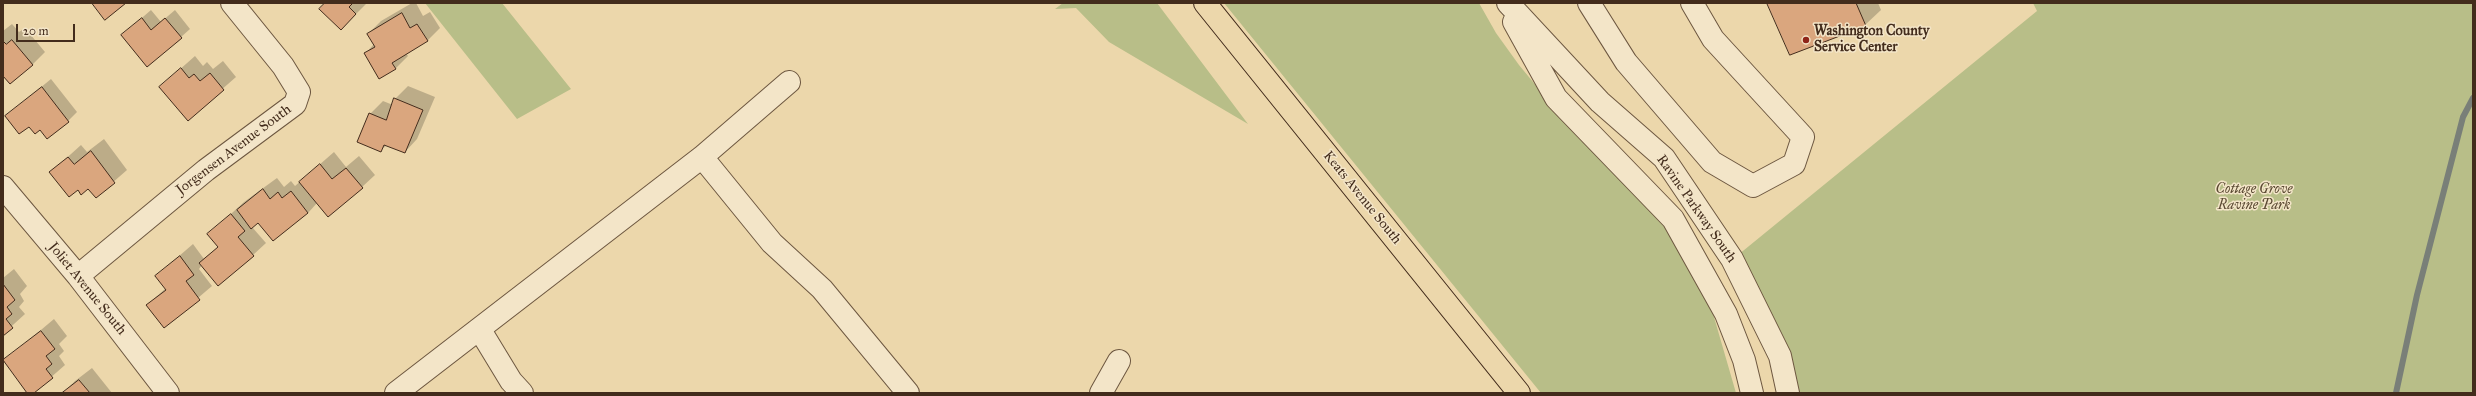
<!DOCTYPE html>
<html>
<head>
<meta charset="utf-8">
<style>
  body { margin:0 }
  #map { position:relative; width:2476px; height:396px; overflow:hidden; background:#ecd7ab; font-family:"IM FELL Great Primer",serif }
  canvas { display:block }
  .frame { position:absolute; inset:0; border:4px solid #432c1c; pointer-events:none }
  .scale { position:absolute; left:16px; top:24px; width:59px; height:18px; box-sizing:border-box; border:2px solid #432c1c; border-top:0; padding-left:5px; font-size:12px; line-height:14px; white-space:nowrap; color:#432c1c; -webkit-text-stroke:3px #f3e5c8; paint-order:stroke }
</style>
</head>
<body>
<div id="map">
<canvas width="2476" height="396"></canvas>
<div class="frame"></div>
<div class="scale">20 m</div>
</div>
<script>
const g = document.querySelector('canvas').getContext('2d');
g.lineJoin = 'round';
function fill(path, color) { g.fillStyle = color; g.fill(path, 'evenodd'); }
function stroke(path, color, width, dash) { g.strokeStyle = color; g.lineWidth = width; g.lineCap = dash ? 'butt' : 'round'; g.setLineDash(dash || []); g.stroke(path); }
function drawText(font, color, halo, rows, align = 'center') {
  g.font = font + ' "IM FELL Great Primer",serif'; g.lineWidth = 3; g.setLineDash([]); g.textBaseline = 'middle'; g.strokeStyle = halo; g.fillStyle = color; for (const [text, x, y, turn = 0] of rows) {
    g.save(); g.translate(x, y); g.rotate((+turn || 0) * Math.PI / 180); g.textAlign = isNaN(turn) ? turn : align; if (halo) g.strokeText(text, 0, 0); g.fillText(text, 0, 0); g.restore();
  }
}
fill(new Path2D(`
  M425,3h77l69,86 -54,30z
  M1063,3h94l91,121 -139,-82 -33,-34 -21,1z
  M1224,3h255l17,30 23,32 24,29 99,106 26,30 37,56 31,107h-195z
  M2033,3h440v390h-676l-59,-138 299,-244z`), '#b8be88');
fill(new Path2D(`
  M326,3h41l-26,26z
  M412,3h4l7,13 7,-4 10,16 -13,13 -21,12 2,3 -13,13 -30,-15 9,-10 -6,-10 13,-13z
  M1768,3h110l3,7 -16,15z
  M151,10l10,12 14,-12 15,19 -9,8 -59,-2z
  M12,24l7,8 6,-4 20,24 -13,13 -29,9v-43z
  M195,56l8,10 4,-4 6,7 10,-8 13,16 -48,42 -28,-32z
  M51,79l26,33 -9,9 -28,7 -34,-12z
  M408,86l27,11 -18,42 -12,13 -18,-7 -6,5 -11,-36 13,-13 10,4 2,-6z
  M104,139l23,31 -31,27 -8,-10 -10,2 -27,-17 30,-27 6,7z
  M334,152l12,15 13,-11 16,19 -13,12 -45,16 -9,10 -49,9 -7,5 14,16 -13,12 -51,10 -3,4 13,17 -48,41 -17,-22 19,-17 -10,-12 37,-32 11,15 15,-13 -10,-12 35,-32 33,-24 7,9 7,-6 4,5z
  M14,269l13,17 -7,8 4,7 -5,6 6,7 -22,20v-56z
  M54,319l13,17 -8,8 5,7 -5,5 6,9 -32,28h-5l-24,-32z
  M92,368l20,25h-49l12,-12z`), '#0003');
stroke(new Path2D(`
  M2396,393l21,-98 46,-178 10,-19`), '#797f78', 6);
const building = new Path2D(`
  M92,3h34l-21,17z
  M325,3h28l-4,4 7,7 -15,16 -22,-21z
  M1767,3h89l10,23 -76,29z
  M402,13l8,15 7,-4 11,17 -36,22 4,6 -17,10 -15,-26 11,-6 -8,-13z
  M142,18l9,12 14,-12 17,20 -35,29 -26,-32z
  M12,40l21,25 -23,19 -7,-8v-35l3,3z
  M181,68l8,10 5,-4 6,7 10,-8 14,17 -36,31 -29,-34z
  M42,87l27,35 -22,17 -7,-9 -5,4 -6,-7 -10,7 -14,-18z
  M394,98l29,12 -18,43 -21,-8 -3,7 -24,-10 12,-29 17,7z
  M91,151l24,32 -19,15 -8,-9 -7,6 -3,-5 -9,7 -20,-25 19,-15 6,7z
  M320,164l12,15 14,-11 17,20 -35,29 -29,-35z
  M263,189l7,10 8,-7 4,6 9,-7 17,22 -35,28 -15,-18 -7,6 -14,-19z
  M231,214l14,17 -7,6 16,19 -36,30 -19,-23 19,-16 -11,-13z
  M180,256l14,19 -8,6 14,19 -36,28 -18,-23 20,-15 -11,-14z
  M3,284l12,16 -8,7 5,7 -6,5 7,9 -10,8z
  M41,331l14,18 -9,7 6,8 -6,5 7,9 -19,15h-7l-24,-33z
  M79,380l11,13h-28z`);
fill(building, '#daa67e');
stroke(building, '#432c1c', 1);
const minor = new Path2D(`
  M1508,3l92,99 64,56 68,101 48,97 8,37
  M1589,3l37,59 86,100 41,24 41,-22 9,-27 -90,-98 -21,-36
  M1514,22l42,76 117,121 53,95 18,46 8,33
  M702,157l70,86 50,46 86,104
  M3,187l75,89 90,117
  M78,276l128,-106 89,-66 4,-12 -16,-26 -51,-63
  M480,330l31,51 11,12
  M396,393l306,-236 87,-75
  M1101,393l18,-32`);
const major = new Path2D(`
  M1205,3l314,390`);
stroke(minor, '#6d5740', 24);
stroke(major, '#432c1c', 24);
stroke(minor, '#f3e5c8', 22);
stroke(major, '#ecd7ab', 22);
for (const [x, y, r, color] of [
  [1806,40,4,"#8f2418"]
]) { const dot = new Path2D(); dot.arc(x, y, r, 0, 2 * Math.PI); g.fillStyle = color; g.fill(dot); stroke(dot, '#f3e5c8', 1.5); }
drawText('bold 14px', '#432c1c', '#f3e5c8', [
  ["Washington County",1814,32],
  ["Service Center",1814,48]
], 'left');
drawText('14px', '#432c1c', '#f3e5c8', [
  ["Jorgensen Avenue South",234,150,-37],
  ["Keats Avenue South",1362,198,51],
  ["Ravine Parkway South",1696,209,55],
  ["Joliet Avenue South",87,289,51]
]);
drawText('italic 14px', '#5a4932', '#f3e5c8', [
  ["Cottage Grove",2254,190],
  ["Ravine Park",2254,206]
]);
</script>
</body>
</html>
